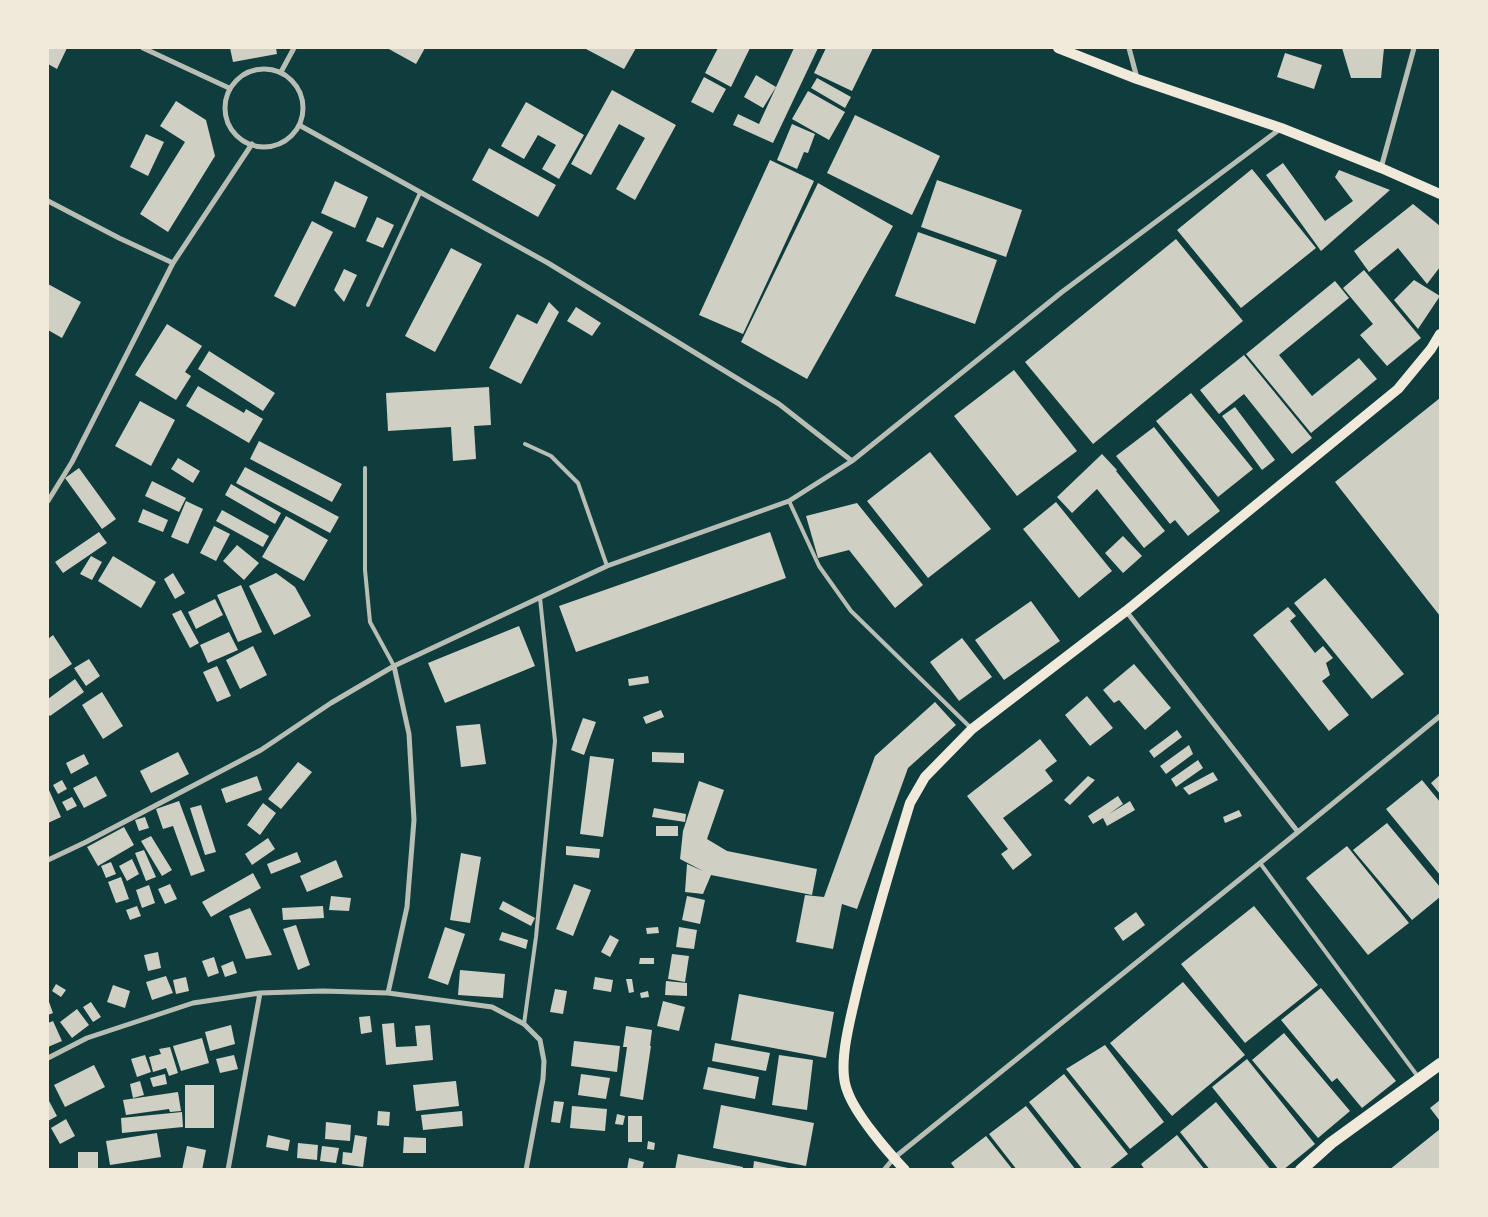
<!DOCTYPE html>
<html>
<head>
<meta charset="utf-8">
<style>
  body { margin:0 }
  #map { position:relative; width:1488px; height:1217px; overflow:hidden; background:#0f3d3e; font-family:"Sofia Sans Condensed",sans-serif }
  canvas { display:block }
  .frame { position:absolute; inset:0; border:49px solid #f1e9da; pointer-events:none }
</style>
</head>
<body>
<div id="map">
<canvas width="1488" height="1217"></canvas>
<div class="frame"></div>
</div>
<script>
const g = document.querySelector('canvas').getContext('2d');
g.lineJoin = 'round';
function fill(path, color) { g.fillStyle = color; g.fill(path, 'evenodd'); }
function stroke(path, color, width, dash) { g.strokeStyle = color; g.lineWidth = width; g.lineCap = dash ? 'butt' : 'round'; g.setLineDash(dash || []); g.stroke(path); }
fill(new Path2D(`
  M48,48h19l-10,21 -9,-5z
  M230,48h46l1,6 -44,8z
  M387,48h38l-9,16z
  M584,48h52l-12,21z
  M718,48h32l-19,39 -26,-14z
  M794,48h24l-45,95 -40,-18 5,-11 21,10z
  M826,48h47l-21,43 -38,-18z
  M1342,48h42l-3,30h-30z
  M1285,53l37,12 -8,24 -37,-12z
  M756,75l20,12 -13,21 -19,-11z
  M704,77l22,12 -13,24 -22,-11z
  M817,78l34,19 -6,11 -34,-20z
  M612,90l64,35 -41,75 -19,-11 29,-51 -26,-14 -28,51 -20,-11z
  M808,91l37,21 -16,28 -37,-21z
  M176,101l30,19 9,36 -47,76 -28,-18 45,-72 -25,-16z
  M526,102l58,33 -25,44 -17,-10 14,-24 -18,-10 -14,24 -23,-13z
  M855,115l85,41 -28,59 -85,-42z
  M792,124l23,10 -7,19 -4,-1 -7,17 -20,-9z
  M146,134l18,8 -16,34 -18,-9z
  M489,148l67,37 -18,32 -66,-37z
  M770,160l44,21 -71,153 -44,-19z
  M1283,163l42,58 28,-20 -18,-24 4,-7 51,20 -69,61 -55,-76z
  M1252,169l64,79 -75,60 -64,-78z
  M937,180l85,30 -16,47 -85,-30z
  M335,181l33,16 -13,31 -34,-15z
  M818,183l75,43 -86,153 -66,-37z
  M1413,204l27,22v41l-13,17 -29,-36 -29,24 -15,-21z
  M377,217l17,8 -11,23 -17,-7z
  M312,221l21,11 -38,75 -21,-11z
  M918,232l79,28 -22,64 -80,-28z
  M1176,239l67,82 -150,123 -68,-82z
  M451,248l31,16 -47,88 -30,-16z
  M344,269l13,6 -13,27 -10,-12z
  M1364,270l57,68 -34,28 -27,-31 13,-11 -30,-36z
  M1414,280l26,16 -22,33 -24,-29z
  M1335,281l14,17 -70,57 33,41 47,-38 18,21 -66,54 -65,-79z
  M48,284l33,18 -19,36 -14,-8z
  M549,302l10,10 -38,72 -32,-16 28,-54 20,10z
  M576,307l25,16 -9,13 -25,-15z
  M167,324l35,22 -17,26 6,4 -15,24 -41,-25z
  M209,351l66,42 -12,18 -65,-42z
  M1244,355l68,83 -20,16 -48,-60 -25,20 -19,-24z
  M1014,370l63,81 -60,45 -63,-80z
  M198,386l46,27 2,-4 17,10 -14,24 -63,-37z
  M489,387l2,38 -17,1 2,33 -23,2 -2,-34 -63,4 -2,-38z
  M1191,393l62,76 -35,28 -62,-76z
  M1440,398v218l-105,-134z
  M140,401l35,19 -24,46 -36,-20z
  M1235,407l40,53 -13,10 -40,-54z
  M1154,427l66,84 -32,25 -13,-16 -5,4 -54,-68z
  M259,441l83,43 -10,18 -82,-43z
  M930,452l61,77 -63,49 -61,-77z
  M1102,454l15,16 -1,1 49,60 -21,17 -47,-59 -25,24 -15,-16z
  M178,458l22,13 -7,12 -22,-14z
  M245,467l94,50 -9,16 -94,-50z
  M79,468l37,51 -14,10 -37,-51z
  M152,481l34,17 -7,14 -34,-16z
  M231,484l50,29 -6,11 -50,-29z
  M186,501l17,8 -15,35 -17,-7z
  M1056,502l56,69 -33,27 -56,-69z
  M857,503l66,82 -28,23 -46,-58 -31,8 -12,-42z
  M143,509l25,11 -5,12 -25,-10z
  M222,510l47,26 -6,11 -47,-26z
  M286,516l42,24 -24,41 -42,-24z
  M214,526l16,8 -14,27 -16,-8z
  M99,532l8,11 -44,30 -8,-11z
  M770,532l16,46 -210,74 -17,-46z
  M1123,536l19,20 -19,17 -18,-20z
  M237,545l22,18 -15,17 -21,-19z
  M91,556l11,6 -10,18 -12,-6z
  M113,556l43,26 -15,26 -43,-27z
  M173,573l12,20 -10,6 -11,-20z
  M276,573l19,14 16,29 -37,19 -25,-49z
  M1325,578l79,96 -32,25 -78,-96z
  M241,585l21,47 -24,10 -21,-47z
  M215,599l8,16 -27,14 -8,-17z
  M1031,601l29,40 -56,39 -29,-40z
  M1288,607l8,9 -6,5 25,32 8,-7 10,12 -7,5 4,12 -8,6 27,34 -20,16 -76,-96z
  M181,610l18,33 -9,5 -18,-34z
  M519,626l16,40 -90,37 -17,-40z
  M229,632l9,18 -30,13 -8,-18z
  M53,635l19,29 -24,16v-41z
  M962,638l30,39 -33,24 -29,-39z
  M253,646l14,29 -27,14 -14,-29z
  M89,659l11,17 -14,10 -12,-18z
  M1134,664l37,44 -26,22 -26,-30 -5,3 -11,-13z
  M217,666l14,30 -14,6 -14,-30z
  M648,676l1,7 -20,3 -1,-7z
  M75,679l9,13 -34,24 -2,-2v-15z
  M102,692l21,34 -20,13 -21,-34z
  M1087,696l26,32 -23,18 -25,-31z
  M935,702l21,23 -48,43 -51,141 -15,-5 -9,45 -37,-7 9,-47 19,2 51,-141z
  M661,710l3,7 -18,7 -3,-7z
  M583,718l13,4 -12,33 -13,-5z
  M480,724l6,40 -25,3 -5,-41z
  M1177,730l5,7 -28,21 -5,-7z
  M1040,739l17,22 -12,9 8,11 -50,37 29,37 -19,15 -12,-16 7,-5 -41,-53z
  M1189,745l4,9 -27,20 -6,-8z
  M178,752l11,22 -38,19 -11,-22z
  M652,752l32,1v10l-32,-1z
  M84,754l5,10 -18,10 -5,-11z
  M590,756l24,3 -11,78 -23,-3z
  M1198,760l5,8 -27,19 -5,-8z
  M298,762l14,10 -31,37 -13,-10z
  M1213,772l5,8 -29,15 -6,-7z
  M1440,775v19l-9,-11z
  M96,776l11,20 -23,12 -11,-20z
  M257,776l5,14 -36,13 -5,-14z
  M1088,776l7,4 -25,25 -6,-5z
  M62,780l5,9 -9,5 -5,-9z
  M1422,780l18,22v73l-54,-66z
  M699,781l25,9 -17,49 20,12 90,18 -5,26 -101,-20 -8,19 -18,-2 2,-28 16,7 -23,-12 3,-28z
  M48,788l13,29 -13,6z
  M1118,796l5,8 -14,10 21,-13 5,9 -28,16 -4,-8 -10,6 -5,-8z
  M72,797l5,9 -10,5 -5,-9z
  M179,801l26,70 -14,5 -18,-50 -10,3 -7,-20z
  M263,803l13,10 -16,22 -13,-10z
  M201,805l15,47 -11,3 -15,-47z
  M654,808l32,6 -1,8 -33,-5z
  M1239,810l3,6 -17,7 -2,-6z
  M145,817l4,11 -10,3 -4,-11z
  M1387,823l53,64v10l-28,23 -59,-70z
  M656,826h22v10h-22z
  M124,827l10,18 -36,21 -11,-19z
  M151,836l21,34 -10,6 -21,-35z
  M268,838l7,11 -23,16 -7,-11z
  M566,846l34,3 -1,9 -33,-3z
  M1347,846l62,77 -41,32 -62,-77z
  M144,850l12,27 -10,4 -11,-28z
  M297,852l4,10 -30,12 -4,-10z
  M461,853l20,4 -11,66 -20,-3z
  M132,859l7,15 -12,7 -8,-15z
  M336,860l7,17 -36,15 -7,-16z
  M111,862l5,12 -10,4 -5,-12z
  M253,873l8,15 -50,29 -9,-15z
  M121,877l8,22 -13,4 -8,-21z
  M170,884l7,15 -12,5 -7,-15z
  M574,884l17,6 -18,46 -17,-7z
  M149,885l6,18 -13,5 -6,-18z
  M331,896l20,2 -2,13 -20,-1z
  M687,896l18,4 -5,24 -18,-4z
  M503,901l32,17 -4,8 -32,-17z
  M137,906l4,10 -11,4 -4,-10z
  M323,906l1,12 -41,2 -1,-12z
  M1254,906l64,79 -73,58 -64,-79z
  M250,908l22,47 -26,4 -17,-43z
  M1136,912l9,13 -22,16 -9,-13z
  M296,925l14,40 -12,5 -15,-41z
  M445,927l20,7 -17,51 -20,-7z
  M658,927l1,6 -12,1 -1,-6z
  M679,927l18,3 -3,19 -18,-2z
  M502,932l26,8 -2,9 -27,-9z
  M610,935l9,5 -9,17 -9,-5z
  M158,952l3,16 -13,3 -4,-16z
  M672,954l17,2 -4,26 -17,-3z
  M214,957l5,16 -11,4 -6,-16z
  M640,958h14v6h-15z
  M233,961l4,12 -12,4 -4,-11z
  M460,970l45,4 -2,24 -45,-3z
  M166,976l7,17 -21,7 -6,-18z
  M186,977l3,14 -13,3 -3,-14z
  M595,977l18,3 -2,12 -18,-3z
  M626,979h6l2,13 -5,1z
  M666,981l21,2v13l-22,-1z
  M1183,982l62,73 -73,61 -62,-73z
  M56,984l10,6 -5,7 -9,-6z
  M113,985l17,6 -5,17 -18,-6z
  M1321,988l75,93 -34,27 -25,-30 -5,4 -51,-62z
  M555,989l12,2 -4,23 -13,-2z
  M648,991l1,6 -8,1 -1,-5z
  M739,994l95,18 -8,46 -95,-18z
  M48,999l5,14 -5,2z
  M663,1001l22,6 -6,24 -22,-5z
  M91,1002l10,15 -8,5 -10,-15z
  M77,1009l12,16 -17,13 -12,-16z
  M370,1016l2,16 -11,2 -2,-17z
  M53,1021l9,20 -14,6v-24z
  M394,1023l2,24 21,-1 -2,-20 15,-1 3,35 -47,5 -4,-41z
  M231,1025l4,19 -25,7 -5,-19z
  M626,1026l26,4 -2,16h1l-8,54 -23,-4 7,-49h-4z
  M1284,1033l66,78 -32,27 -66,-78z
  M202,1038l7,25 -28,8 -8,-25z
  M574,1041l46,5 -3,26 -46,-6z
  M715,1043l55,10 -4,18 -54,-10z
  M1105,1045l59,77 -34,27 -64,-80z
  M170,1047l8,26 -9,3 -3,-8 -13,4 -4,-15 12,-3 -2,-5z
  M145,1055l6,17 -14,5 -6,-18z
  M234,1055l4,14 -18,4 -4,-14z
  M779,1055l34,5 -6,50 -35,-5z
  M1247,1059l68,85 -32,26h-4l-67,-83z
  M94,1065l11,22 -40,20 -11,-22z
  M708,1067l51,10 -4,22 -52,-10z
  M165,1074l2,10 -14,3 -3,-9z
  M581,1074l29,4 -4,21 -28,-4z
  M1064,1074l64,80 -20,16h-25l-54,-68z
  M140,1081l4,14 -11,3 -3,-14z
  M456,1081l3,25 -43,5 -3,-26z
  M185,1085h29v43h-29z
  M178,1092l3,19 -11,1 -1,-3 -43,6 -3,-15z
  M48,1099l9,17 -9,5z
  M1440,1100v21l-10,-13z
  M554,1101l10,1 -4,21 -9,-1z
  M1216,1102l55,68h-61l-30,-38z
  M721,1105l93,18 -8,43 -93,-18z
  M572,1106l35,3 -2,22 -35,-3z
  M1026,1106l50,64h-59l-28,-36z
  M378,1111l12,1 -1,14 -12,-1z
  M462,1111l1,15 -40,4 -2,-15z
  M182,1112l1,15 -61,6 -1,-15z
  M617,1114l8,2 -2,9 -8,-1z
  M628,1116h14v26h-14z
  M66,1119l9,17 -15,8 -9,-16z
  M326,1122l25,3 -1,16 -25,-2z
  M1440,1129v41h-51z
  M157,1133l4,24 -51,8 -4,-24z
  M268,1135l22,5 -2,11 -22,-4z
  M355,1135l12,2 -4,30 -21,-3 1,-12 9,1z
  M1177,1135l28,35h-60l-4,-6z
  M986,1136l27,34h-57l-5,-7z
  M404,1137l22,1v15h-23z
  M648,1141l7,2 -1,7 -7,-1z
  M298,1143l20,2 -1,15 -20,-2z
  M187,1146l19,4 -4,20h-20z
  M322,1146l17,2 -3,15 -16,-2z
  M78,1152h20v18h-20z
  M678,1154l65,13 -1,3h-67z
  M629,1158l15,4 -2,8h-15z
  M754,1161l39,8v1h-40z`), '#cfcfc3');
stroke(new Path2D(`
  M368,305l52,-112
  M525,444l26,12 27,27 29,83
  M365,468v102l5,52 24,44
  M789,501l30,65 32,45 121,118
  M1260,863l159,215
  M524,1024l12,-87 19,-196 -15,-143`), '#b8beb3', 4);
stroke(new Path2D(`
  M143,48l86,40
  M1129,48l8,30
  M225 108a39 39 0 1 1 78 0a39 39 0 1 1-78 0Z
  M281,72l13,-24
  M299,125l249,138 231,141 73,57
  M1381,168l33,-120
  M48,201l71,37 54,25
  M48,501l24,-39 101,-199 79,-119
  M1126,611l172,221
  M48,860l38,-18 175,-92 70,-47 63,-37
  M48,1058l39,-20 106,-35 67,-10 63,-2 65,2
  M228,1170l32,-177
  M526,1170l17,-91 1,-18 -4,-21 -16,-16 -32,-17 -104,-14 19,-86 7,-87 -5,-86 -15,-68 213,-100 182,-65 63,-40 210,-169 218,-163
  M884,1170l10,-12 366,-295 180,-147`), '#b8beb3', 5);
stroke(new Path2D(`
  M1058,48l79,31 144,49 100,40 59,26
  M905,1170c-18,-19 -50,-56 -58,-80 -10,-26 4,-73 10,-100 15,-63 34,-125 53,-187l15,-26 47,-48 154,-118 272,-222 33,-40 9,-15`), '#f1e9da', 10);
stroke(new Path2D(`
  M1301,1170l30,-27 109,-79`), '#f1e9da', 12);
</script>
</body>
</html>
